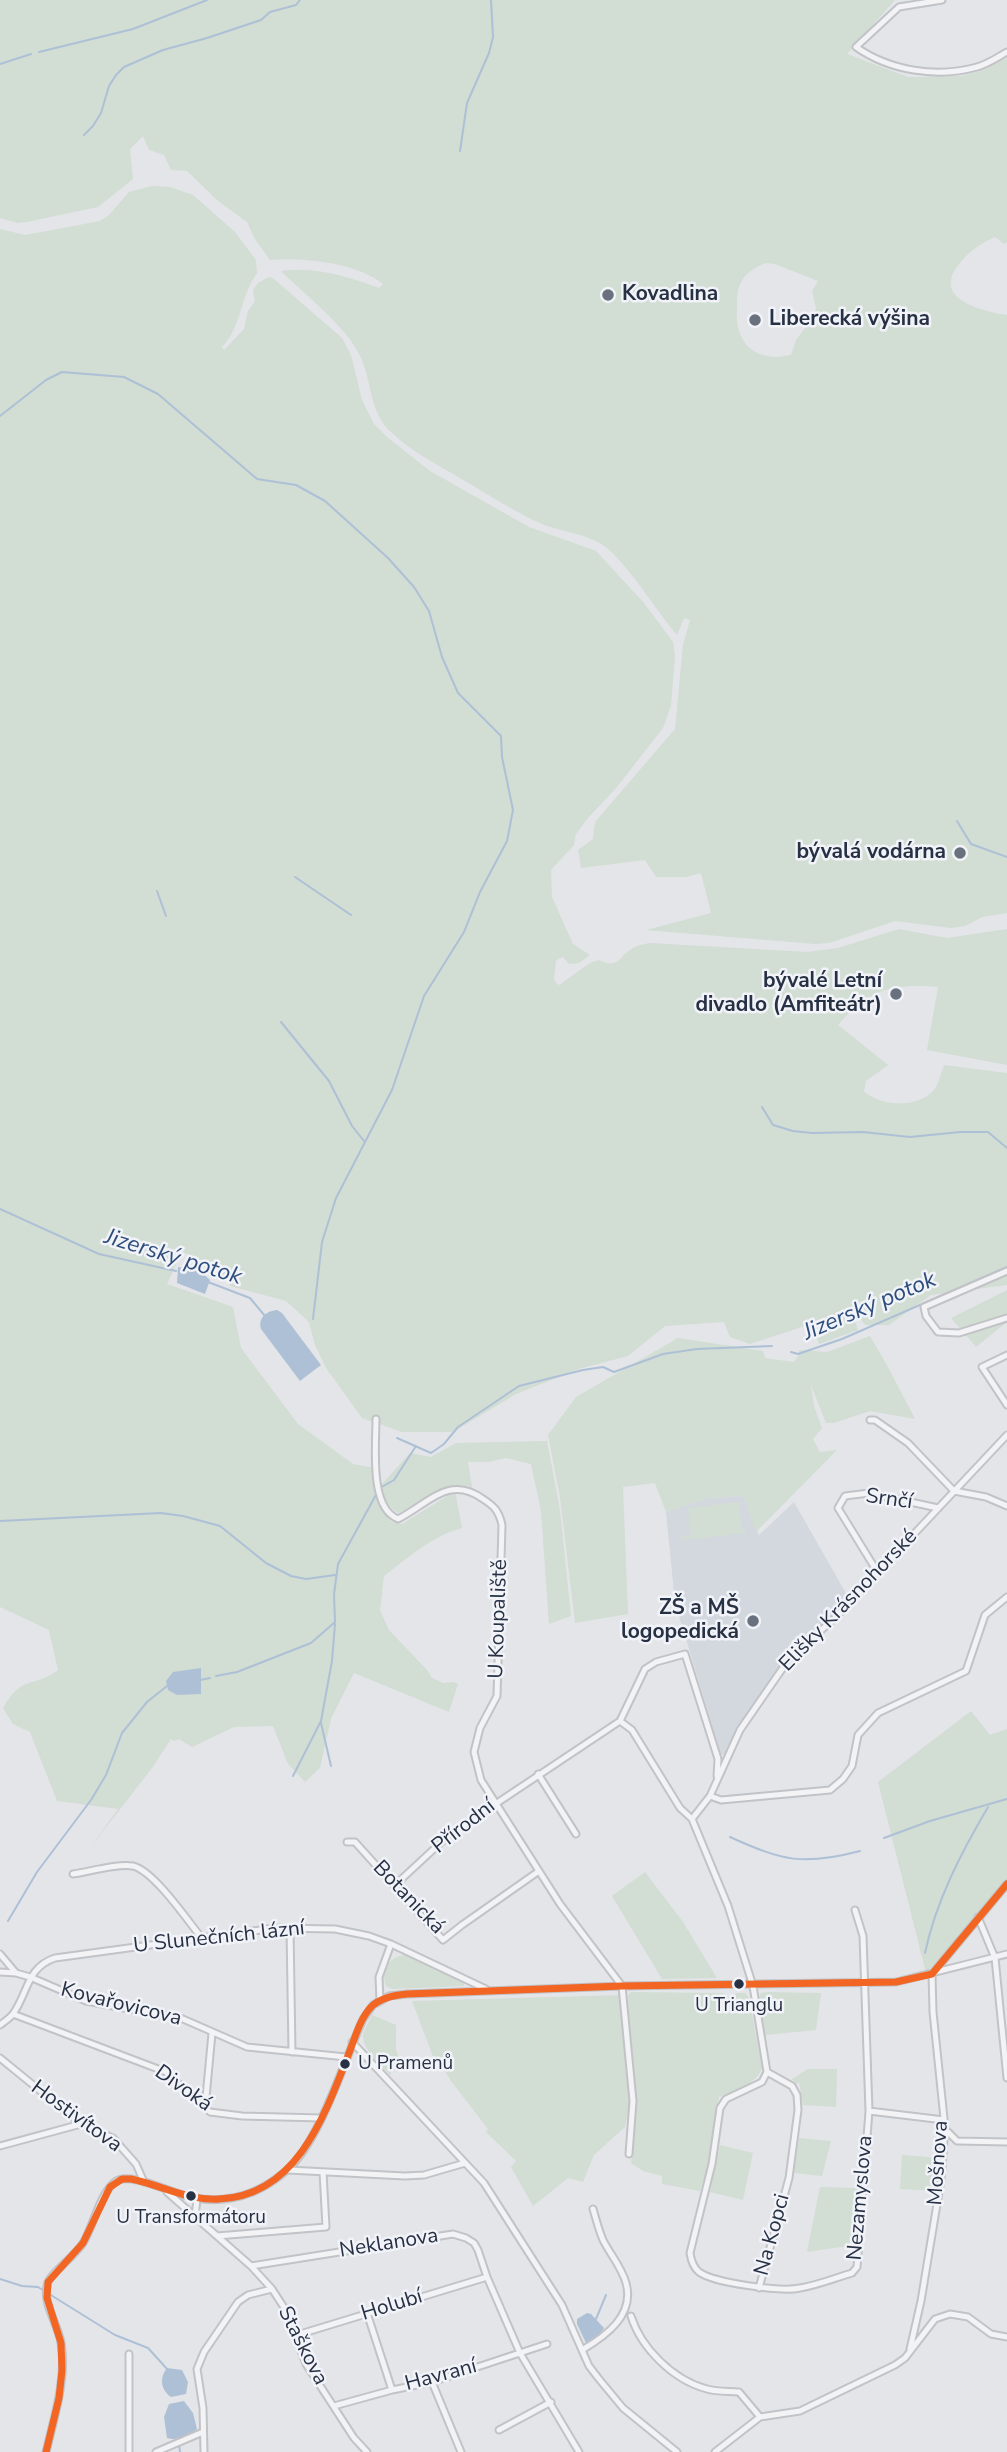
<!DOCTYPE html>
<html>
<head>
<meta charset="utf-8">
<style>
  body { margin:0 }
  canvas { display:block; background:#e3e5e9 }
</style>
</head>
<body>
<canvas width="1007" height="2452"></canvas>
<script>
const g = document.querySelector('canvas').getContext('2d');
g.lineJoin = 'round';
function fill(path, color) { g.fillStyle = color; g.fill(path, 'evenodd'); }
function stroke(path, color, width, dash) { g.strokeStyle = color; g.lineWidth = width; g.lineCap = dash ? 'butt' : 'round'; g.setLineDash(dash || []); g.stroke(path); }
function drawText(font, color, halo, rows, align = 'center') {
  g.font = font + ' "Nunito Sans",sans-serif'; g.lineWidth = 5; g.setLineDash([]); g.textBaseline = 'middle'; g.strokeStyle = halo; g.fillStyle = color; for (const [text, x, y, turn = 0] of rows) {
    g.save(); g.translate(x, y); g.rotate((+turn || 0) * Math.PI / 180); g.textAlign = isNaN(turn) ? turn : align; if (halo) g.strokeText(text, 0, 0); g.fillText(text, 0, 0); g.restore();
  }
}
fill(new Path2D(`
  M743,1496l16,39 35,-33 53,93 -3,11 -65,60 -39,58 -14,30 -5,1 -46,-152 -9,-91 41,-14z`), '#d3d8df');
fill(new Path2D(`
  M0,0h895l-48,54 61,23 53,-1 23,-6 23,-12v184l-3,2 -9,-7c-15,7 -25,13 -35,26 -30,35 20,48 47,52v598l-25,4 -17,9 -14,2 -56,-7 -66,22 -14,1 -169,-14 65,-17 -10,-40 -15,4h-30l-11,-17 -64,8 -3,-18 15,-11 2,-17 80,-93 8,-84 7,-25 -6,-2 -7,17c-22,-26 -45,-65 -70,-87 -17,-14 -45,-16 -65,-24 -29,-13 -56,-31 -84,-47 -23,-14 -46,-25 -66,-44 -24,-21 -19,-51 -32,-77 -13,-29 -56,-62 -79,-85 33,-5 66,5 98,17l4,-4c-25,-21 -81,-27 -113,-24l-15,-21 -8,-17 -30,-22 -30,-29 -16,-1 -7,-15 -15,-5 -6,-14 -13,13 3,30 -35,28 -71,15 -10,1 -17,-5zM765,263l10,1 43,17 -6,10 4,17 -2,8 -18,24 -5,15c-37,8 -57,-12 -54,-49 0,-9 0,-19 6,-27 5,-8 14,-12 22,-16z
  M152,186l18,1 23,8 42,37 21,28 1,13c-17,23 -15,53 -35,74l2,3 20,-21 4,-18 7,-10 -2,-11 5,-7 11,-6 5,2 68,59 9,17 11,45 12,24 13,13 43,34 99,56 67,24 48,52 29,39 2,15 -4,49 -8,22 -46,59 -29,31 -12,16 -2,11 -23,25 1,27 21,47 17,11 -11,8 -10,1 -6,-7 -7,3 -2,20 5,5 31,-22 9,-3c21,10 19,-4 34,-12 5,-3 12,-4 17,-5l157,9 31,-4 61,-19 48,9 60,-9v136l-80,-15 11,-63c-45,-4 -70,2 -100,38l50,40 -22,16 -2,11c18,14 51,17 69,-1 5,-5 8,-18 11,-26l63,8v212l-76,10 -42,30h-24l-11,-15 -104,34 -20,-7 -6,-15 -59,4 -37,30 -49,13 -63,25 -63,38h-51l-40,-14 -36,-50 -11,-23 -6,-23 -23,-21 -56,-15c-8,-19 -29,-27 -48,-34l-15,32 66,23 8,41 57,76 55,40 22,4c-2,23 -1,36 16,54l11,2 53,-33 7,37c-30,8 -53,29 -78,48l-4,34 9,20 38,40 5,8 11,5 10,-1 5,2 -9,28 -95,-39 -23,46 -11,49 -15,14 -17,-18 -15,-38 -39,1 -42,20 -13,-8 -5,2 -3,-2 -19,29 -62,80 28,-39 -61,-8 -27,-69 -17,-8 -10,-16c19,-34 29,-19 55,-38l-9,-40 -49,-23v-1378l25,6 75,-14 9,-6 20,-23z
  M1007,1290v32l-31,25 -25,-29z
  M852,1312l6,18 -39,14 -6,-17z
  M870,1336l18,31 27,52 -45,-8 -36,12h-8l-15,-38 3,21 8,22 -9,11 7,13 17,-2 -81,82 -13,-36 -36,2 -41,14 -11,-29 -32,4 5,127 -53,9 -15,-126 -12,-62 28,-38 102,-59 85,13 2,7 29,4 5,-7v-5l28,2z
  M547,1441l13,69 11,106 -22,8 -8,-113 -10,-47 -25,-6 -18,4h-20l4,25c-33,-8 -46,16 -74,26 -12,-8 -15,-15 -16,-29l28,-31 21,4 25,-14z
  M739,1502l3,27h4v4l-64,7 -1,-4 10,-2 -3,-26z
  M971,1711l19,24 17,-6v152l-81,92 -48,-191z
  M645,1872l38,50 34,56 -55,1 -50,-83z
  M404,1955l60,28v3l-72,3 -6,-3c-5,-16 2,-28 18,-31z
  M631,1992l93,1 3,4h7l2,-4h9l4,5 13,70c-6,17 -28,22 -43,29l-12,71 -7,23 -38,-7v-8l-19,-5 -12,-8 2,-19 -5,-149z
  M767,1992l54,1 -5,37 -51,5 -6,-38 2,-4z
  M623,1995l7,109 -5,23 -31,28 -11,27 -15,-4 -35,28 -22,-39 5,-6 -30,-29 2,-3 -37,-48 -14,-22h-3l-22,-58z
  M372,2015l24,10v24l4,14 -9,6v7c-9,-10 -27,-24 -28,-39 0,-7 6,-15 9,-22z
  M808,2069h29l-1,38 -33,-2 -4,-23 -3,2 -4,-5z
  M799,2138l32,3 -9,35 -28,-3z
  M720,2145l33,8 -10,47 -33,-8z
  M902,2155l37,3 -2,33 -37,-2z
  M820,2187l39,1 -5,57 -47,7z`), '#d2ddd3');
fill(new Path2D(`
  M178,1267l22,4 10,9 -5,14 -28,-11z
  M277,1310l5,3 39,52 -21,16 -39,-52c-3,-11 5,-18 16,-19z
  M201,1668v26l-24,1 -9,-5 -2,-9 7,-9z
  M587,2313l4,1 13,14 -6,9 -12,6 -9,-19v-5z
  M167,2368l15,2 6,12 -2,12 -15,3c-10,-7 -12,-19 -4,-29z
  M184,2401l9,12 4,16c-7,7 -20,12 -30,9l-3,-21 5,-13z`), '#aec0d6');
stroke(new Path2D(`
  M39,52l94,-23 74,-29
  M0,64l31,-10
  M84,135l9,-9 8,-13 8,-27 7,-11 8,-8 39,-17 44,-12 54,-18 9,-8 26,-7 4,-5
  M460,151l7,-48 22,-50 4,-16 -2,-37
  M0,416l46,-36 16,-8 62,5 34,17 99,85 39,6 29,16 63,57 26,29 15,24 13,46 16,36 43,43 1,21 11,53 -6,31 -27,51 -16,40 -40,64 -32,94 -56,108 -14,44 -9,77
  M957,821l14,23 36,13
  M295,877l56,38
  M157,891l9,25
  M281,1022l48,59 23,45 12,15
  M762,1107l11,18 20,6 19,2 51,-1 47,5 50,-5h28l19,16
  M0,1209l99,45 77,17
  M208,1282l42,16 15,18
  M791,1352l7,2 44,-15 165,-72
  M397,1438l34,15 13,-9 14,-17 61,-41 64,-16 20,-3 11,5 49,-18 34,-5 75,-3
  M380,1488l14,-8 22,-34
  M0,1521l161,-8 22,3 37,10 46,37 25,13 15,3 29,-4
  M216,1676l21,-4 74,-29 24,-21 -1,-28 4,-30 39,-71
  M200,1680l10,-2
  M321,1723l10,43
  M293,1776l28,-55 11,-60 3,-37
  M730,1837c53,24 73,29 130,14
  M884,1838l46,-17 77,-22
  M8,1921l29,-49 54,-72 15,-25 16,-42 25,-31 20,-16
  M925,1953c11,-52 36,-100 63,-146
  M0,2279l22,7 16,1 77,48 33,13 20,22
  M596,2319l10,-24
  M178,2437l2,15`), '#aec0d6', 2);
const minor = new Path2D(`
  M942,0l-43,7 -43,40c34,24 81,31 121,20 11,-3 21,-10 30,-15
  M1007,1271l-83,36 2,9 12,16 21,1 48,-15
  M1007,1355l-25,12 25,38
  M376,1419c0,27 -7,89 22,100 30,-15 51,-45 85,-20 11,7 16,12 19,26l-5,171 -17,32 -6,24 7,28 79,124 62,82
  M870,1420h5l33,23 46,48
  M954,1491l32,6 21,9
  M878,1573l-40,-65 7,-12 24,-3 69,15
  M620,1721l12,9 48,78 12,11 36,87 25,80 14,86 -5,10 -36,17 -6,9 -8,56 -22,89c1,7 3,14 9,19 15,11 82,20 101,16 18,-3 35,-10 52,-15l5,-6 12,-156 -6,-175 -8,-26
  M620,1721l25,-52 11,-7 29,-8 33,105 -1,17
  M538,1774l38,60
  M710,1796l11,4 109,-10 13,-11 9,-13 6,-31 20,-22 88,-42 19,-56 22,-18
  M692,1819l18,-23 30,-66 49,-71 47,-42 171,-182
  M347,1842h8l88,98 19,-15 77,-54
  M73,1874c15,-2 45,-11 60,-8 21,5 54,54 68,71
  M394,1886l55,-51 171,-114
  M978,1917l17,41 12,120
  M290,1928l2,124
  M0,1954l16,19
  M0,1972l16,1 14,4 56,24 97,18 64,28 99,10
  M932,1974l75,-90
  M622,1986l11,115 -4,53
  M380,2001l-1,-24 12,-33
  M13,2014l153,58 44,40 32,4 79,2
  M0,2025c4,-3 10,-7 13,-11 15,-21 14,-47 42,-56l220,-30 60,1 34,7 22,8 95,45
  M352,2042l132,141 78,122 27,61 10,13 24,29 54,44
  M0,2058l81,66 32,14 23,26 8,18
  M205,2108l7,-75
  M869,2111l75,9
  M945,2129l12,12 50,1
  M0,2146l81,-22
  M288,2170l117,6 19,-1 41,-12
  M167,2192l84,74 21,23 13,20 21,55 48,74 13,14
  M195,2217l2,-18
  M217,2236l109,-9 -3,-55
  M251,2266l202,-32 13,4 8,5 4,7 9,27 33,76 59,99
  M759,2288l30,-110 9,-68 -1,-15 -5,-9 -25,-14
  M367,2313l25,77
  M631,2316c10,32 42,64 76,73 10,3 22,2 32,3l21,25
  M297,2335l190,-58
  M910,2349l11,-48 20,-121 4,-52 -12,-116 -1,-38
  M582,2350c24,-14 53,-35 44,-67 -4,-15 -16,-29 -23,-43 -4,-9 -7,-21 -10,-31
  M129,2354v98
  M432,2382l29,70
  M334,2406l58,-16 40,-8 115,-38
  M499,2430l52,-28
  M46,2452c8,-34 21,-74 15,-109 -3,-20 -20,-40 -13,-61 4,-10 27,-26 35,-39 10,-16 17,-50 32,-61 15,-12 59,13 80,16 35,6 66,-5 92,-28 33,-29 57,-109 76,-151l10,-14 16,-9 18,-2 215,-8 274,-4 111,-28
  M156,2452l47,-20
  M204,2452l-1,-44 -6,-39 7,-17 34,-50 10,-7 24,-6
  M715,2452l45,-35 40,-6 95,-46 10,-7 30,-39 15,-5 18,3 23,17 16,3`);
stroke(minor, '#c1c3c7', 9);
stroke(minor, '#f3f3f5', 5);
stroke(new Path2D(`
  M46,2452l13,-54 3,-28 -1,-27 -14,-45 1,-16 35,-39 27,-56 12,-8h9c30,6 57,22 88,20 78,-3 106,-84 130,-146 6,-15 11,-35 23,-47 10,-9 23,-11 35,-12l215,-8 274,-4 36,-8 75,-90`), '#f26522', 7);
for (const [x, y, r, color] of [
  [608,295,7,"#69707e"],
  [755,320,7,"#69707e"],
  [960,853,7,"#69707e"],
  [896,994,7,"#69707e"],
  [753,1621,7,"#69707e"],
  [739,1984,6,"#273144"],
  [345,2064,6,"#273144"],
  [191,2196,6,"#273144"]
]) { const dot = new Path2D(); dot.arc(x, y, r, 0, 2 * Math.PI); g.fillStyle = color; g.fill(dot); stroke(dot, '#f1f3f8', 2.5); }
drawText('19px', '#273144', '#f1f3f8', [
  ["U Trianglu",739,2006],
  ["U Pramenů",358,2064,"left"],
  ["U Transformátoru",191,2218]
]);
drawText('bold 21px', '#273144', '#f1f3f8', [
  ["Kovadlina",622,295,"left"],
  ["Liberecká výšina",769,320,"left"],
  ["bývalá vodárna",946,853],
  ["bývalé Letní",882,982],
  ["divadlo (Amfiteátr)",882,1006],
  ["ZŠ a MŠ",739,1609],
  ["logopedická",739,1633]
], 'right');
drawText('21px', '#273144', '#f1f3f8', [
  ["Srnčí",889,1500,8],
  ["Elišky Krásnohorské",849,1601,-46],
  ["U Koupaliště",499,1619,-88],
  ["Přírodní",464,1827,-38],
  ["Botanická",408,1898,46],
  ["U Slunečních lázní",219,1938,-6],
  ["Kovařovicova",121,2005,14],
  ["Divoká",183,2089,35],
  ["Hostivítova",76,2117,36],
  ["Mošnova",939,2163,-86],
  ["Nezamyslova",861,2198,-85],
  ["Na Kopci",773,2235,-75],
  ["Neklanova",389,2244,-9],
  ["Holubí",392,2306,-17],
  ["Staškova",302,2346,63],
  ["Havraní",441,2376,-15]
]);
drawText('italic 23px', '#2d4d7d', '#f1f3f8', [
  ["Jizerský potok",173,1258,17],
  ["Jizerský potok",870,1307,-23]
]);
</script>
</body>
</html>
